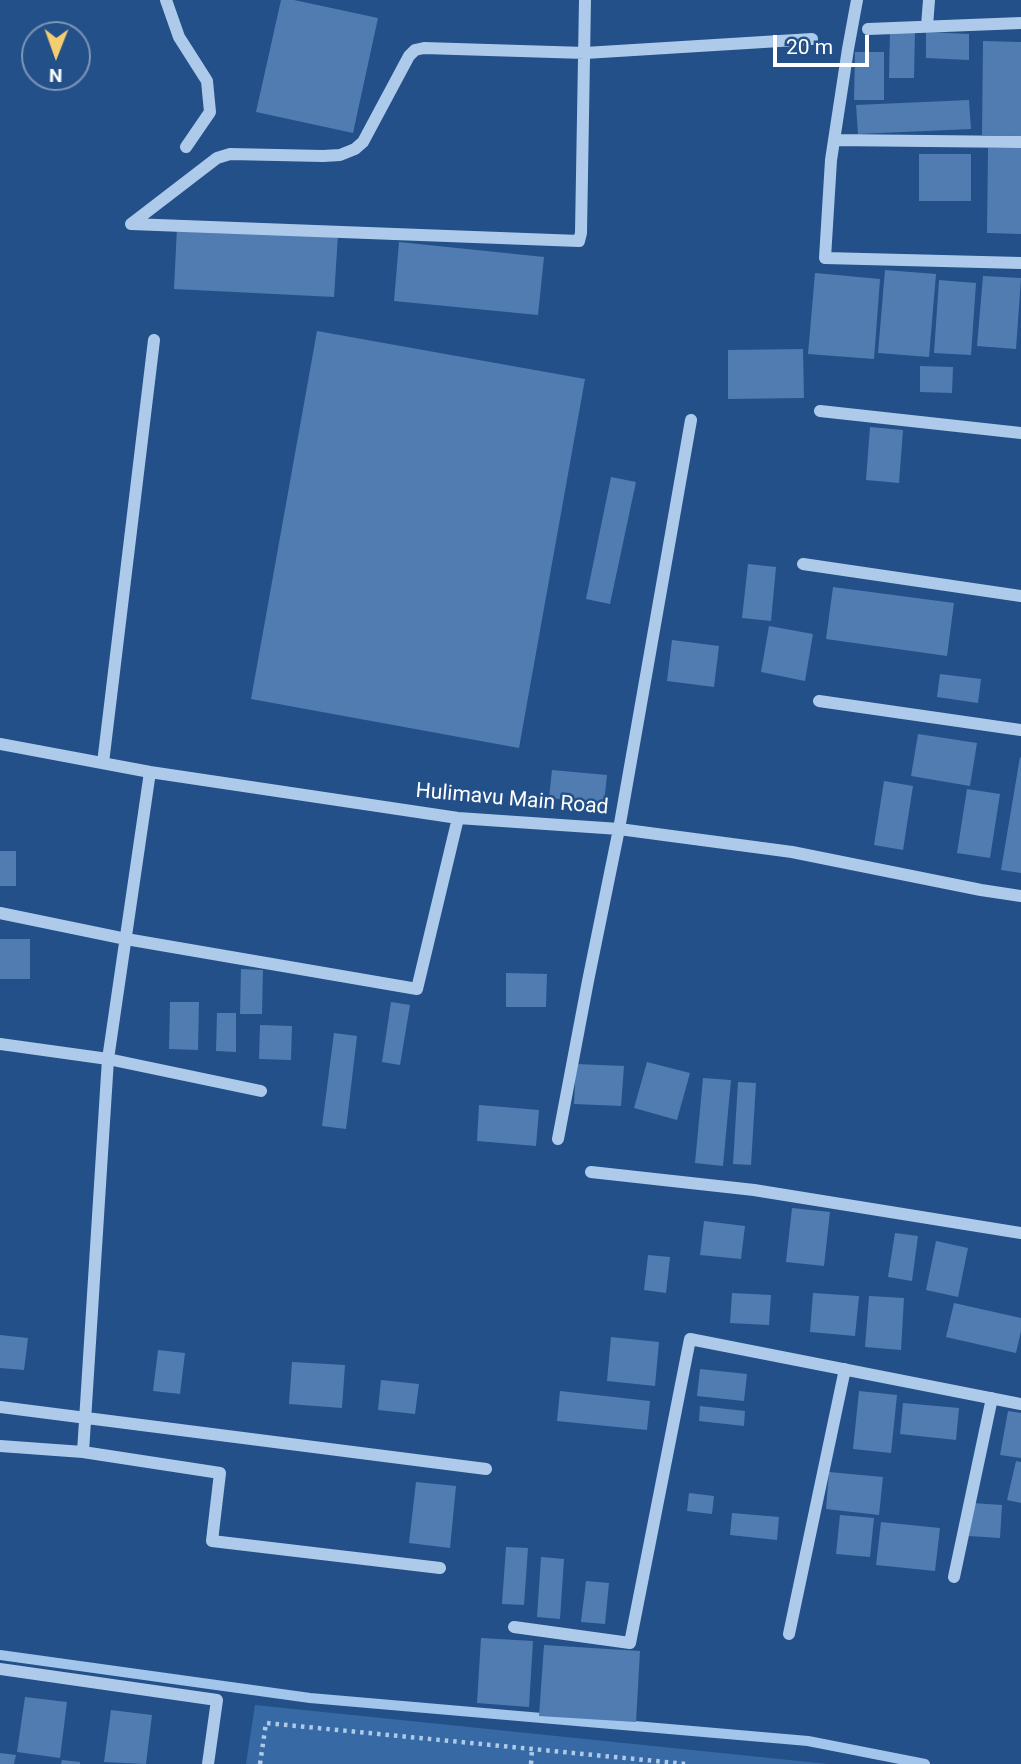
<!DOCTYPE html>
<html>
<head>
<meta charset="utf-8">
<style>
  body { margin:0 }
  #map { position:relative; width:1021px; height:1764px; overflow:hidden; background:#235088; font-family:Roboto,sans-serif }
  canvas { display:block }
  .north { position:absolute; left:21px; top:21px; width:70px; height:70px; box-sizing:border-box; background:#235088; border:2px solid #7b96b8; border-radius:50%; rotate:181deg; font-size:19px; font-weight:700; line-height:28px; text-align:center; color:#fff }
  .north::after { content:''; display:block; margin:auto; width:24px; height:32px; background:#f5cd71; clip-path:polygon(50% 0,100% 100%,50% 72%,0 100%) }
  .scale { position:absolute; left:773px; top:35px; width:96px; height:32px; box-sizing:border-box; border:4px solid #fff; border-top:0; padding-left:9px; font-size:21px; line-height:24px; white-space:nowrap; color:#fff; -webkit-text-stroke:5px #235088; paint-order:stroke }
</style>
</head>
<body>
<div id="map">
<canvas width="1021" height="1764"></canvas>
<div class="north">N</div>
<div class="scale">20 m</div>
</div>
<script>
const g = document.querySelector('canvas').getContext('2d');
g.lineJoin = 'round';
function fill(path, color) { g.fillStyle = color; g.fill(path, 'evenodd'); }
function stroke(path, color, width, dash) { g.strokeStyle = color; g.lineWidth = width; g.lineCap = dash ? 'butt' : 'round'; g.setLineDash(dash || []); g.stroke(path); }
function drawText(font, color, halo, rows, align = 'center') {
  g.font = font + ' Roboto,sans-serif'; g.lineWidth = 5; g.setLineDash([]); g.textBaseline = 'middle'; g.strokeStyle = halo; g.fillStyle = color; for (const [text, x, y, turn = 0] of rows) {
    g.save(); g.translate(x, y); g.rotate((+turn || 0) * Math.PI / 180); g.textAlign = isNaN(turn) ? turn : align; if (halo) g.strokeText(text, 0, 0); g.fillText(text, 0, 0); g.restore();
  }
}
fill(new Path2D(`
  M255,1705l573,59h-582z`), '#376aa5');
stroke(new Path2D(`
  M0,1655l310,43 498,43 117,23`), '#a2c5eb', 10);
fill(new Path2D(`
  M281,0h13l84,18 -25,115 -97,-21z
  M890,30l25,1 -1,47h-25z
  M926,32l43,2v26l-43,-2z
  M983,41l38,1v94l-39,-1z
  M855,52h29v48h-30z
  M969,100l2,29 -113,5 -2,-29z
  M988,148h33v86l-34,-1z
  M919,154h52v47h-52z
  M177,227l161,8 -4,62 -160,-8z
  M399,242l145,15 -6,58 -144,-14z
  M885,270l51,4 -7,83 -51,-4z
  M815,273l65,6 -6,80 -66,-5z
  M983,276l38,2 -5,71 -39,-3z
  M939,280l37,3 -5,72 -37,-2z
  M317,331l268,48 -66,369 -268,-49z
  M803,349l1,49 -76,1v-49z
  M920,366l33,1 -1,26 -32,-1z
  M870,427l33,3 -4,53 -33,-3z
  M611,477l25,5 -26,122 -24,-5z
  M748,564l28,3 -5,54 -29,-3z
  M833,587l121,16 -7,53 -121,-17z
  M769,626l44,8 -8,47 -44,-9z
  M672,640l47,6 -5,41 -47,-6z
  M940,674l41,5 -3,24 -41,-6z
  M918,734l59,9 -7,43 -59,-10z
  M1020,757l1,1v115l-20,-3z
  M552,770l55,5 -3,28 -55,-5z
  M884,781l29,5 -10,64 -29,-5z
  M967,789l33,5 -10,64 -33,-5z
  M0,851h16v35h-16z
  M0,939h30v40h-30z
  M241,969l22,1 -1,44h-22z
  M506,973l41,1 -1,33h-40z
  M170,1002h29l-1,48 -29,-1z
  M391,1002l19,3 -10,60 -18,-3z
  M217,1013h19v39l-20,-1z
  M260,1025l32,1 -1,34 -32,-1z
  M334,1033l23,3 -11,93 -24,-3z
  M647,1062l43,11 -13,47 -43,-12z
  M576,1064l48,2 -3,40 -47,-2z
  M703,1078l28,2 -8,86 -28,-3z
  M738,1082l18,1 -5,82 -18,-1z
  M479,1105l60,5 -3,36 -59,-5z
  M792,1208l38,4 -6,54 -38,-4z
  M704,1221l41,5 -4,33 -41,-4z
  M895,1233l23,3 -6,45 -24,-4z
  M936,1241l32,7 -10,49 -32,-7z
  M648,1255l22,2 -4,36 -22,-3z
  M732,1293l39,2 -2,30 -39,-2z
  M813,1293l46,3 -4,40 -45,-4z
  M869,1296l35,2 -3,52 -36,-3z
  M954,1303l67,15v13l-5,22 -70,-16z
  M0,1335l28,3 -4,32 -24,-2z
  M611,1337l48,5 -4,44 -48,-5z
  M158,1350l27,3 -5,41 -27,-3z
  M292,1362l53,3 -3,43 -53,-4z
  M700,1369l47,5 -3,27 -47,-5z
  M381,1380l38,4 -4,30 -37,-4z
  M560,1391l90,10 -3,29 -90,-9z
  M859,1391l38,4 -6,58 -38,-4z
  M903,1403l56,5 -3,32 -56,-6z
  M700,1406l45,5 -1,15 -45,-5z
  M1008,1411l13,2v45l-21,-3z
  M1016,1461l5,1v41l-14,-3z
  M829,1472l54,5 -4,38 -53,-6z
  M416,1482l40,4 -6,62 -41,-5z
  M689,1493l25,3 -2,18 -25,-3z
  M972,1503l30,2 -2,33 -31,-2z
  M732,1513l47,4 -2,23 -47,-5z
  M840,1515l34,3 -4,39 -34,-3z
  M881,1522l59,6 -5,43 -59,-6z
  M506,1547l22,1 -4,57 -22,-1z
  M541,1557l23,2 -4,60 -23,-2z
  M586,1581l23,2 -4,41 -24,-2z
  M481,1638l52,3 -4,66 -52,-4z
  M544,1645l96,6 -4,71 -97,-6z
  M25,1697l42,5 -7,56 -43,-6z
  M111,1710l41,5 -6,49 -42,-2z
  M0,1753l16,2 -2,9h-14z
  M62,1760l18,2v2h-19z`), '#507cb2');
stroke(new Path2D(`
  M260,1764l6,-41 420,41
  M531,1764l1,-15`), '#aecaea', 4.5, [3.5, 5]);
stroke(new Path2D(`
  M166,0l13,37 28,44 3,31 -24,35
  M857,0l-9,49 -17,111 -6,98 196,5
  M927,26l2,-26
  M868,29l153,-6
  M834,140l187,2
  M131,224l86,-66 13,-4 93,2 17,-1 15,-6 8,-7 46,-86 6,-6 9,-2 161,5 227,-14
  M131,224l448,17 2,-8 4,-233
  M820,411l201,22
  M803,564l218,32
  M819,701l202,29
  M0,744l150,28 308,46 161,11 173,23 189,38 40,6
  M103,763l51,-423
  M150,772l-42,287 -25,393 137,21 -8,68 228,27
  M0,913l126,26 291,50 41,-171
  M0,1044l108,15 153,32
  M558,1139l30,-158 31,-152 72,-409
  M591,1172l163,18 267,43
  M0,1407l486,62
  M0,1446l83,6
  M954,1577l38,-179
  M514,1627l116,16 60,-304 331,65
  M789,1634l56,-265
  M0,1669l217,31 -9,64`), '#aecaea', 12);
drawText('21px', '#fff', '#235088', [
  ["Hulimavu Main Road",512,800,5]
]);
</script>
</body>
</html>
